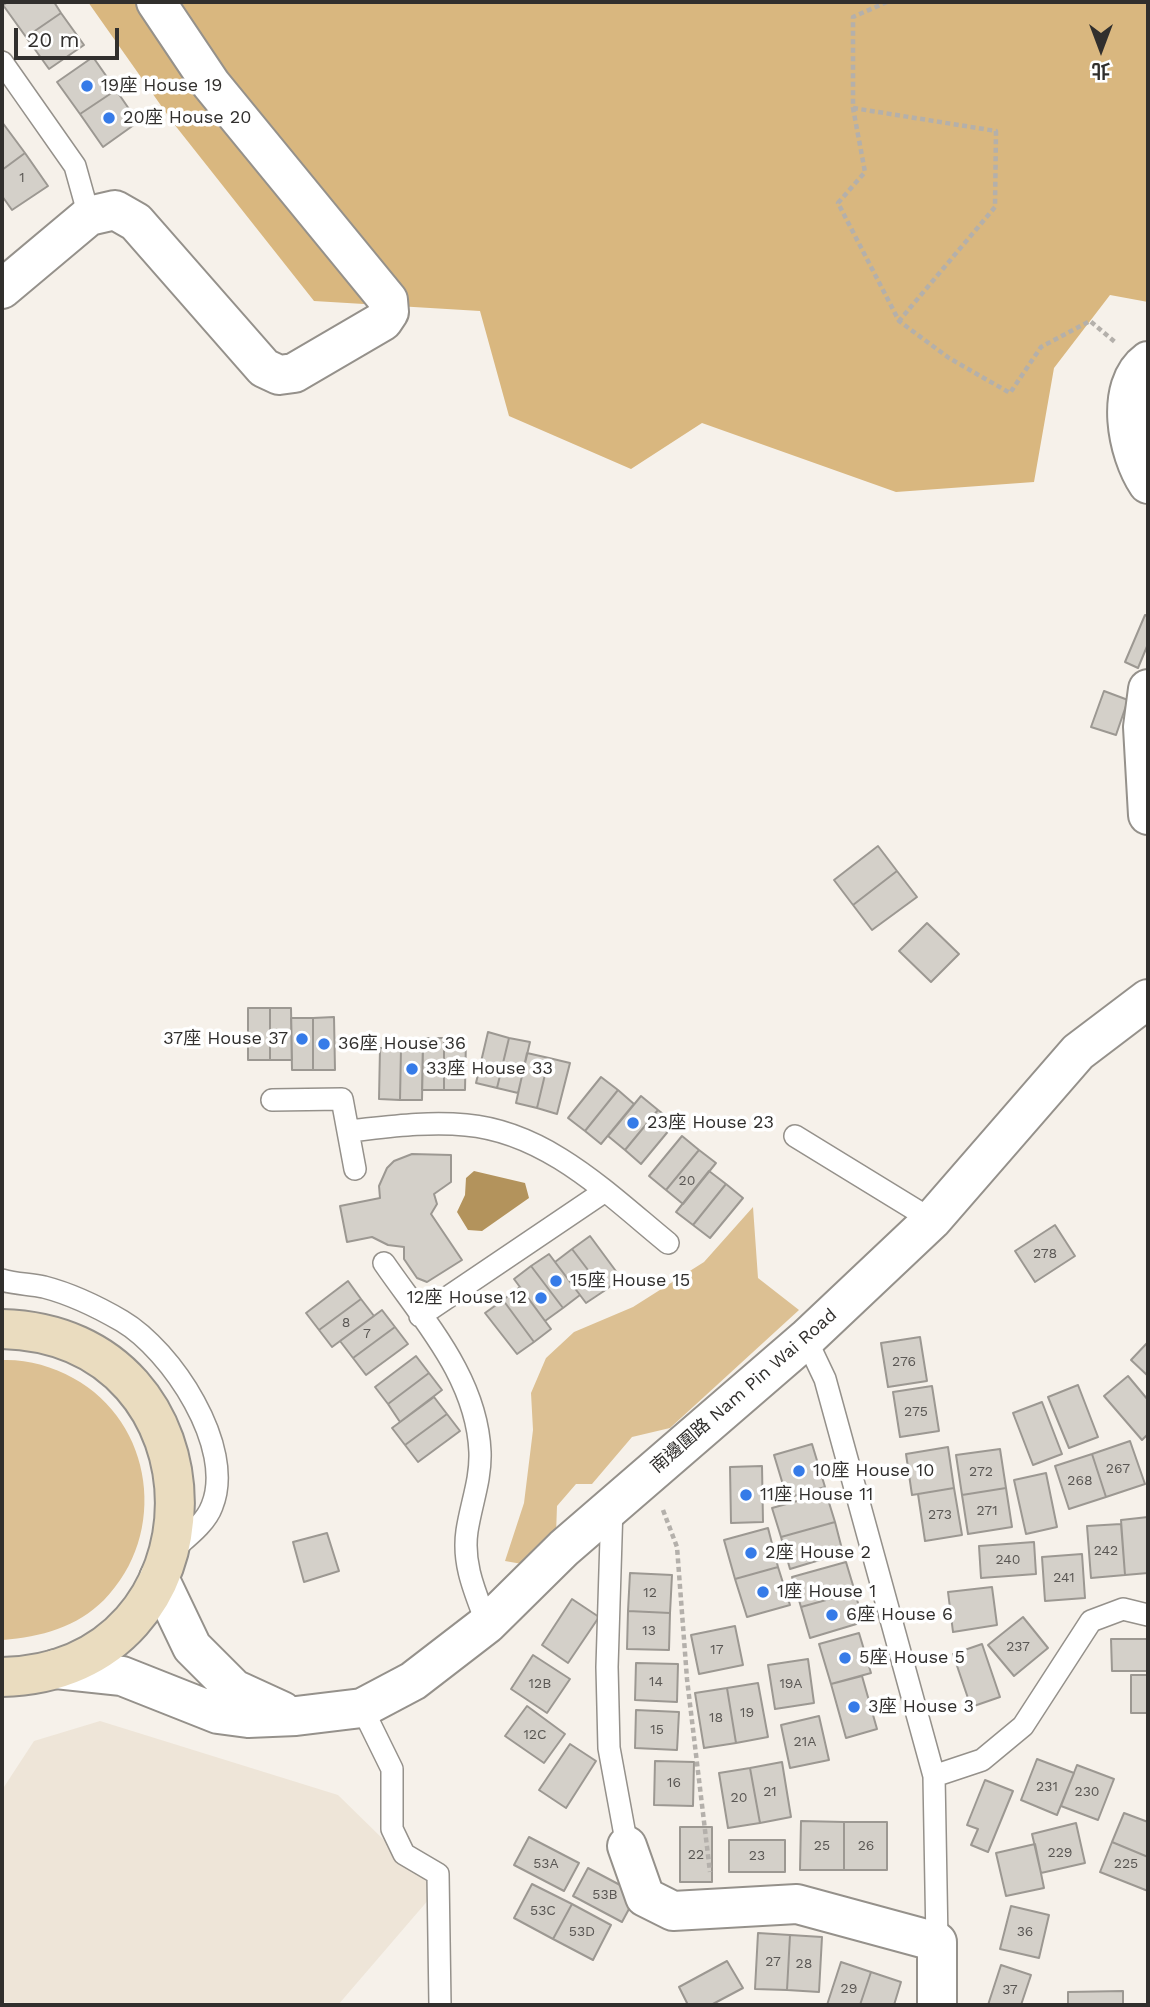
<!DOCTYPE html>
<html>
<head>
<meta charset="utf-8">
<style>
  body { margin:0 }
  #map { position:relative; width:1150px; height:2007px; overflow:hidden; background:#f6f1ea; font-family:"Work Sans","Noto Sans TC",sans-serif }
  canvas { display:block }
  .frame { position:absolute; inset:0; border:4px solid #312f2d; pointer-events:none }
  .north { position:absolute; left:1066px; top:14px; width:70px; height:70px; -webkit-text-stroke:5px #fff; paint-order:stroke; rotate:180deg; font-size:19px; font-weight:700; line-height:28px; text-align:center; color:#312f2d }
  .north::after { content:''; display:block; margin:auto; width:24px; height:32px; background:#312f2d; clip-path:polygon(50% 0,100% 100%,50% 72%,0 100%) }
  .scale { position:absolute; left:14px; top:28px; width:105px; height:32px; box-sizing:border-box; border:4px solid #312f2d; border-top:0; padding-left:9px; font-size:21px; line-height:24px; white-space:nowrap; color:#312f2d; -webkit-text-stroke:5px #fff; paint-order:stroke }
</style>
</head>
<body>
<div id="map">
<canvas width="1150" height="2007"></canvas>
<div class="frame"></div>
<div class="north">北</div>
<div class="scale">20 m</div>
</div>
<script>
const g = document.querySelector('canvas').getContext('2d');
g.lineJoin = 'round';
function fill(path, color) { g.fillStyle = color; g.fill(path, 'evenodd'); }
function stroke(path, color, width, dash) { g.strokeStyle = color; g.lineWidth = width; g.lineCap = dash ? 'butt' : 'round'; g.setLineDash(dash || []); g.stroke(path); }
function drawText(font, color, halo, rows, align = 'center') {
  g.font = font + ' "Work Sans","Noto Sans TC",sans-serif'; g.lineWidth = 7; g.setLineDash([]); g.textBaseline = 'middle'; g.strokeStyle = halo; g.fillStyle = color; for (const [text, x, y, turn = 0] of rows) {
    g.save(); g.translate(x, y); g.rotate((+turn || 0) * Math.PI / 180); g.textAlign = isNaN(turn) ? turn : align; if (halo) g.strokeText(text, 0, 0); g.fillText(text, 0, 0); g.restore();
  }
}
fill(new Path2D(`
  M100,1721l238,74 98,96 -98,114h-272l-64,-3v-212l32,-49z`), '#eee5d8');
fill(new Path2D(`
  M753,1207l5,71 41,32 -129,118 -38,9 -40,47h-16l-19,22 -1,28 -34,30 -17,-3 19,-58 9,-73 -2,-37 15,-35 28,-26 59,-25 71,-45z
  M2,1360c24,-1 50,6 71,18 81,44 96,156 31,222 -27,27 -63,37 -101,40z`), '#dcc093');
fill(new Path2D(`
  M88,2h1060v300l-38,-7 -56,73 -20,114 -138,10 -194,-69 -71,46 -122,-53 -29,-105 -166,-10 -140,-177z`), '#d9b77f');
fill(new Path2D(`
  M474,1171l51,12 4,15 -47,33 -14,-1 -11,-18 8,-17 1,-17z`), '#b3935c');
const building = new Path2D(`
  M8,2h46l7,11 -35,24 -23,-32z
  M61,13l23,32 -35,24 -23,-32z
  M93,57l23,33 -36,24 -23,-32z
  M116,90l22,32 -35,25 -23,-33z
  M2,122l23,31 -23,17z
  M25,153l23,33 -36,24 -10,-14v-26z
  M1145,615l3,1v28l-10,24 -13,-6z
  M1104,691l24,9 -12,35 -25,-8z
  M878,846l19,25 -44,34 -19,-25z
  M897,871l20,26 -45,33 -19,-25z
  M927,923l32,31 -28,28 -32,-31z
  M248,1008h22v52h-22z
  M270,1008h21l1,52h-22z
  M334,1017l1,53h-22v-52z
  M291,1018h22v52h-21z
  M488,1032l21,6 -12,50 -21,-5z
  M423,1038h21v52h-22z
  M444,1038h22l-1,52h-21z
  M509,1038l21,4 -12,51 -21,-5z
  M380,1048h21l-1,52 -21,-1z
  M401,1048h22l-1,52h-22z
  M527,1053l22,5 -12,50 -21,-5z
  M549,1058l21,5 -13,51 -20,-6z
  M601,1077l17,13 -33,41 -17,-13z
  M618,1090l16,14 -33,40 -16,-13z
  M641,1096l17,14 -33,40 -17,-14z
  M658,1110l17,13 -34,41 -16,-14z
  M682,1136l17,14 -33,40 -17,-14z
  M699,1150l17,13 -33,41 -17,-14z
  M412,1154l39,1v27l-17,12 3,10 -6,10 31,46 -35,22 -10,-4 -13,-19v-12l-16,-2 -16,-8 -25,5 -7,-36 40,-8 -1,-12 8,-18 7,-7z
  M709,1171l17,13 -33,41 -17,-13z
  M726,1184l17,14 -33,40 -17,-13z
  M1055,1225l20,31 -40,26 -20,-31z
  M590,1236l31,42 -17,13 -32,-42z
  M572,1249l32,42 -18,12 -31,-41z
  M549,1254l31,41 -17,13 -32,-42z
  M531,1266l32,42 -18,13 -31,-42z
  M348,1281l13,18 -42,31 -13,-17z
  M520,1287l31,42 -17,13 -31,-42z
  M361,1299l13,17 -42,31 -13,-17z
  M503,1300l31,42 -17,12 -32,-41z
  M382,1310l13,17 -42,31 -13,-17z
  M395,1327l13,17 -42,31 -13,-17z
  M920,1337l7,44 -39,6 -7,-44z
  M1148,1342v34l-17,-16z
  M416,1356l13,17 -41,31 -13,-17z
  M429,1373l13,17 -42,32 -12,-18z
  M1128,1376l20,24v34l-6,6 -38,-44z
  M1078,1385l20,52 -29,11 -21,-51z
  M932,1386l7,45 -39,6 -7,-45z
  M434,1397l13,17 -42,31 -13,-17z
  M1042,1402l20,52 -29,11 -20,-52z
  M447,1414l13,17 -42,31 -13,-17z
  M1130,1441l15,43 -39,13 -14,-43z
  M812,1444l13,43 -38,11 -13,-43z
  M948,1447l6,41 -42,7 -6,-41z
  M1000,1449l6,39 -44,7 -6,-40z
  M1092,1454l14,43 -37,12 -14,-43z
  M762,1466l1,56 -32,1 -1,-56z
  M1046,1473l11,54 -31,7 -12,-54z
  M954,1488l8,47 -37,6 -7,-47z
  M1006,1488l6,39 -44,7 -6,-39z
  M826,1493l9,29 -54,15 -9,-29z
  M1148,1517v56l-23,2 -4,-55z
  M835,1522l8,31 -53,16 -9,-32z
  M1121,1524l4,51 -34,3 -4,-52z
  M768,1528l10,39 -43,12 -11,-39z
  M327,1533l12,38 -35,11 -11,-40z
  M1034,1542l2,32 -55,4 -2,-32z
  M1082,1554l3,44 -40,3 -3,-44z
  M846,1562l9,30 -54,15 -9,-30z
  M778,1567l12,38 -43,12 -12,-38z
  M630,1573l42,2 -2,38 -42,-2z
  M992,1587l5,38 -44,7 -5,-40z
  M855,1592l8,30 -53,16 -9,-31z
  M572,1599l27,18 -31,46 -26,-18z
  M628,1611l42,2 -1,37 -42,-1z
  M1023,1617l25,31 -34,28 -26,-31z
  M735,1626l8,39 -44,9 -8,-39z
  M859,1633l12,40 -40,11 -12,-40z
  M1111,1639h37v32h-36z
  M982,1644l18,53 -29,10 -18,-53z
  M533,1655l37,24 -23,34 -36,-24z
  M808,1659l6,44 -39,6 -7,-44z
  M636,1663l42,1 -1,38 -42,-2z
  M1131,1675h17v38h-17z
  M862,1676l15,53 -31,9 -15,-54z
  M758,1683l10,54 -32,6 -9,-55z
  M727,1688l9,55 -32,5 -9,-55z
  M527,1706l38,28 -21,29 -39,-27z
  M636,1710l43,2 -2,38 -42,-2z
  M819,1716l10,44 -39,8 -9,-43z
  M570,1744l26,17 -30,47 -27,-18z
  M1037,1759l37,14 -17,42 -36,-15z
  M655,1761l39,1 -1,44 -39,-1z
  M782,1762l9,55 -31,6 -10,-55z
  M1077,1765l37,14 -16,41 -37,-14z
  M750,1768l10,55 -32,5 -9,-55z
  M985,1780l28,11 -25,61 -17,-7 7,-16 -11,-4z
  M1124,1813l24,9v35l-36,-15z
  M801,1821l43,1v48h-44z
  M844,1822h43v48h-43z
  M1076,1823l9,40 -44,10 -9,-39z
  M680,1827h32v55h-32z
  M529,1837l50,26 -15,28 -50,-26z
  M729,1840h56v32h-56z
  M1112,1842l36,15v34l-48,-19z
  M1035,1844l9,44 -38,8 -10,-43z
  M588,1868l49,26 -15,28 -49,-26z
  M532,1884l40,20 -19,35 -39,-21z
  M572,1904l39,21 -18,35 -40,-21z
  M1011,1906l38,9 -10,43 -39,-9z
  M758,1933l32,2 -3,55 -32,-1z
  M790,1935l32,2 -3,55 -32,-2z
  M727,1961l16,27 -32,17h-23l-9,-18z
  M841,1962l30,10 -11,33h-33z
  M1001,1965l30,10 -10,30h-33z
  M871,1972l30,10 -7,23h-34z
  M1123,1991v14h-55v-13z`);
fill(building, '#d4d0c9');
stroke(building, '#9c9892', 2);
const service = new Path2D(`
  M2,62l73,104 14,50
  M272,1100l70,-1 13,70
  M348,1131c39,-4 79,-10 118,-6 81,7 142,69 202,118
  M795,1136l137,84
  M384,1263c40,58 93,115 96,189 1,28 -9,52 -13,79 -5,34 9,63 20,93
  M2,1280c13,4 28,4 42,7 27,7 54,20 78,34 49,29 114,126 90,185 -7,19 -28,33 -43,47
  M420,1316l185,-125
  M806,1339l19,40 109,397 3,166
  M612,1506l-5,161 2,81 18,98
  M362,1708l30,61v60l12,25 34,20 2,131
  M934,1776l48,-16 41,-34 68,-105 32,-12 25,6`);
const minor = new Path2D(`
  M2,289l87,-73 26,-6 21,12 128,146 15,7 15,-2 89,-52 6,-9 -1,-12 -177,-216 -55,-82
  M1148,361c-34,25 -21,92 0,123
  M1148,689l-5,38 5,88
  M159,1578l33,69 42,42 48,22
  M56,1669l66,7 96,38 30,4 48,-2 66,-8 51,-27 74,-57 77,-76 242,-209 126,-119 146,-168 70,-53
  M627,1846l18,51 28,14 124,-7 140,38v63`);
const secondary = new Path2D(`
  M2,1329c231,6 230,343 0,348`);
stroke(service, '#95918b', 24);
stroke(minor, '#95918b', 42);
stroke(secondary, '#95918b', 42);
stroke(new Path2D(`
  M887,2l-34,15v91l12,64 -27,31 61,118 50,37 61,35 31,-46 49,-26 25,21
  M853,108l143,23 -1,76 -96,114
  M663,1510l14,37 10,132 23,193`), '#b4b0ab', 4.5, [5, 3.5]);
stroke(service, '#fff', 21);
stroke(minor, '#fff', 38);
stroke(secondary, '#eadcbf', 38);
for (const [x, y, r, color] of [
  [87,86,7,"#367be8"],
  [109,118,7,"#367be8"],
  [302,1039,7,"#367be8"],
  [324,1044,7,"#367be8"],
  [412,1069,7,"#367be8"],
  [633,1123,7,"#367be8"],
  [556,1281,7,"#367be8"],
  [541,1298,7,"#367be8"],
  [799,1471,7,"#367be8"],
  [746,1495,7,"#367be8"],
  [751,1553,7,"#367be8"],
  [763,1592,7,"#367be8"],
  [832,1615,7,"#367be8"],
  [845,1658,7,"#367be8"],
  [854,1707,7,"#367be8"]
]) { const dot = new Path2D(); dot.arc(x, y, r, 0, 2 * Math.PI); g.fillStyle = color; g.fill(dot); stroke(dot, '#fff', 2.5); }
drawText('14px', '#5a5754', null, [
  ["1",22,178],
  ["20",687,1181],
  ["278",1045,1254],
  ["8",346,1323],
  ["7",367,1334],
  ["276",904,1362],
  ["275",916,1412],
  ["267",1118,1469],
  ["272",981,1472],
  ["268",1080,1481],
  ["271",987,1511],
  ["273",940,1515],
  ["242",1106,1551],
  ["240",1008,1560],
  ["241",1064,1578],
  ["12",650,1593],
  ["13",649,1631],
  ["237",1018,1647],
  ["17",717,1650],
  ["14",656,1682],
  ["12B",540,1684],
  ["19A",791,1684],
  ["19",747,1713],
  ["18",716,1718],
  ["15",657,1730],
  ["12C",535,1735],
  ["21A",805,1742],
  ["16",674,1783],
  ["231",1047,1787],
  ["21",770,1792],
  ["230",1087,1792],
  ["20",739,1798],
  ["25",822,1846],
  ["26",866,1846],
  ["229",1060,1853],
  ["22",696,1855],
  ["23",757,1856],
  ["53A",546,1864],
  ["225",1126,1864],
  ["53B",605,1895],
  ["53C",543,1911],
  ["53D",582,1932],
  ["36",1025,1932],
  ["27",773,1962],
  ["28",804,1964],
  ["29",849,1989],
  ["37",1010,1990]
]);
drawText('18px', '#312f2d', '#fff', [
  ["19座 House 19",101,86],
  ["20座 House 20",123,118],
  ["37座 House 37",288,1039,"right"],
  ["36座 House 36",338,1044],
  ["33座 House 33",426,1069],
  ["23座 House 23",647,1123],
  ["15座 House 15",570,1281],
  ["12座 House 12",527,1298,"right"],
  ["10座 House 10",813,1471],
  ["11座 House 11",760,1495],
  ["2座 House 2",765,1553],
  ["1座 House 1",777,1592],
  ["6座 House 6",846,1615],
  ["5座 House 5",859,1658],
  ["3座 House 3",868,1707]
], 'left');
drawText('18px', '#312f2d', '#fff', [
  ["南邊圍路 Nam Pin Wai Road",744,1391,-41]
]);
</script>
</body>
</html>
